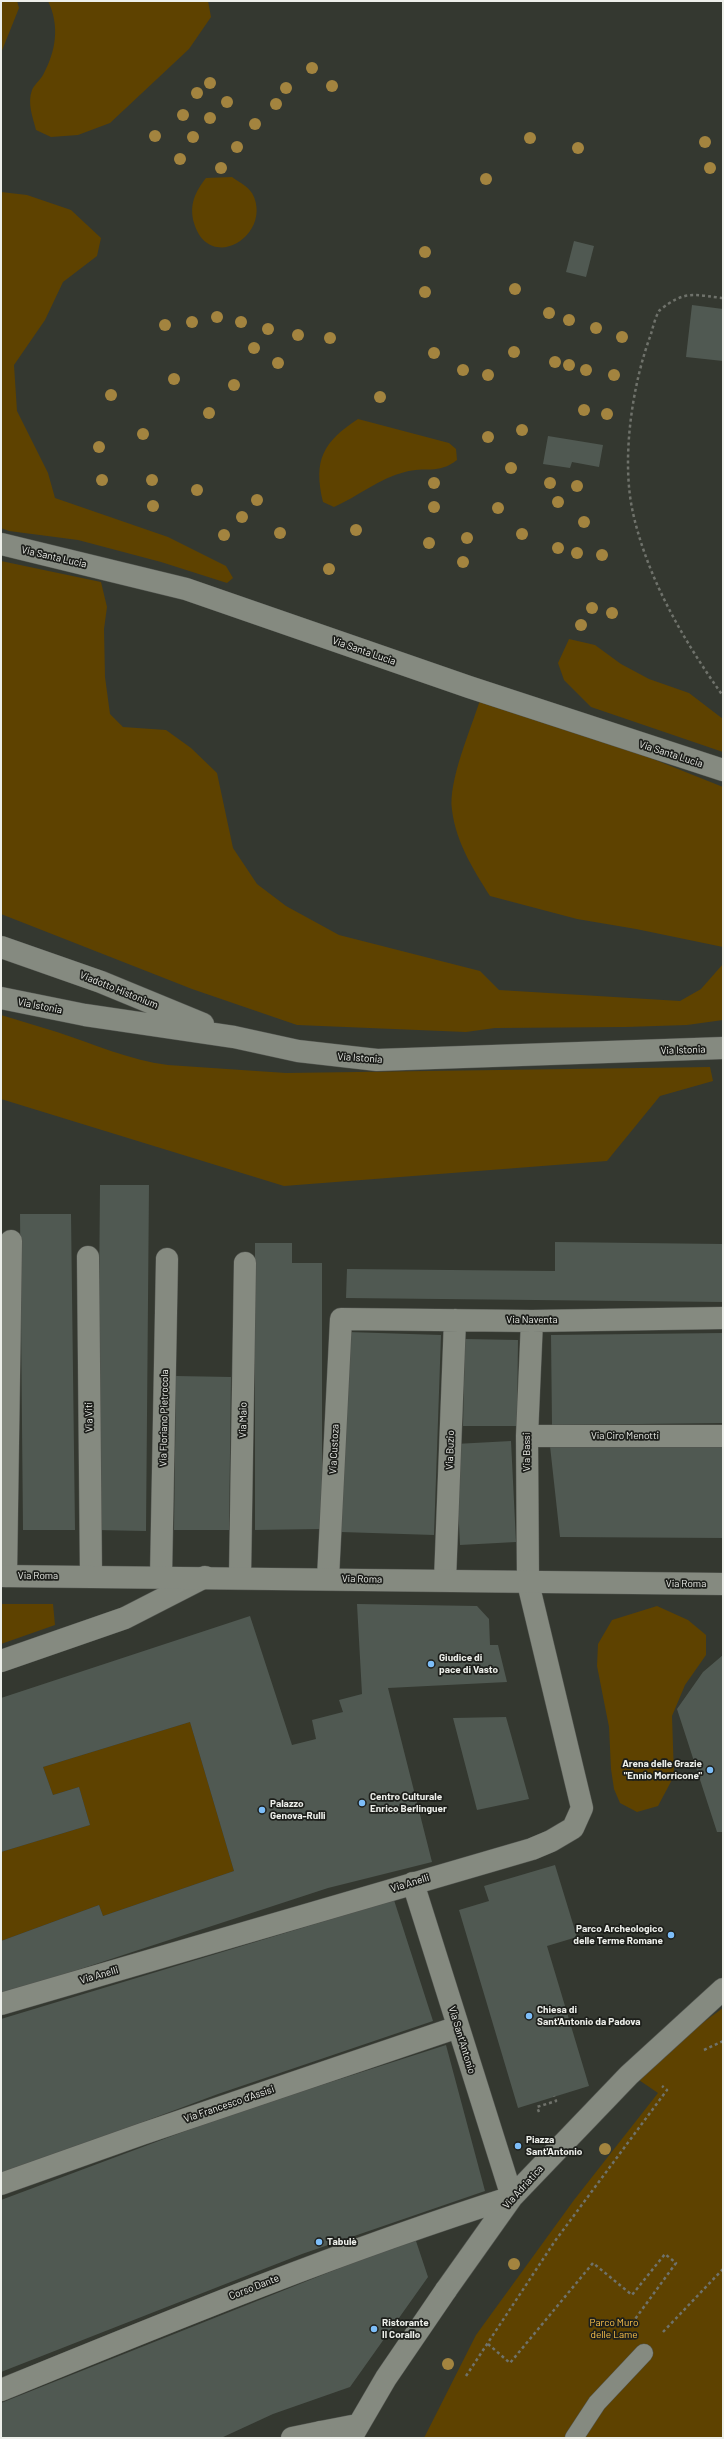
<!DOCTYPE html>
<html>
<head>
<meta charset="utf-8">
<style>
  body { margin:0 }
  #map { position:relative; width:724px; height:2439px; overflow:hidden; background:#343830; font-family:Barlow,sans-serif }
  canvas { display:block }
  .frame { position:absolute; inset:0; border:2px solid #edefea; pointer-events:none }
</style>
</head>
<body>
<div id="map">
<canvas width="724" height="2439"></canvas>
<div class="frame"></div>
</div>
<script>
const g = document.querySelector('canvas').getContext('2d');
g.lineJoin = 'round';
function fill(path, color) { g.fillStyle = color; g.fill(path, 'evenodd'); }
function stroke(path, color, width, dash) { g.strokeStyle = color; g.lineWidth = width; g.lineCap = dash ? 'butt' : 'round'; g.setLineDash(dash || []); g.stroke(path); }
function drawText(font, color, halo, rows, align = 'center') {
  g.font = font + ' Barlow,sans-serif'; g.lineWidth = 3.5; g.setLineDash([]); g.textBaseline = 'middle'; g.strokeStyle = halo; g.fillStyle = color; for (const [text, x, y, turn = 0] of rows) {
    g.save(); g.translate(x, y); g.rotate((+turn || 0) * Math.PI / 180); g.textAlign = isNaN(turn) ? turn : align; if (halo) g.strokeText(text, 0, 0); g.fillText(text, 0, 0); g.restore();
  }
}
fill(new Path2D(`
  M1,1h16l2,7 -18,45z
  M48,1h160l3,16 -22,32 -79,74 -32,12 -27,2 -15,-7c-3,-12 -9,-27 -4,-40 2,-5 8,-10 11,-15 13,-24 17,-49 5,-74z
  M232,177c8,6 18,10 22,20 16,40 -45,76 -60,26 -5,-18 1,-31 12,-45z
  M1,192l26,3 44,15 30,28 -4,18 -34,26 -18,38 -31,45 3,46 31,62 7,25 113,39 58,29 7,12 -6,5 -66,-21 -83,-22 -69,-9 -8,-3z
  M358,419l91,24 7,6 1,11c-19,15 -32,6 -52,12 -25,6 -48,25 -71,35l-11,-5c-10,-42 0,-60 35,-83z
  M1,561l100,21 6,25 -3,22 1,48 5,37 13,13 43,3 25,18 26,25 16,75 24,36 29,22 53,29 141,36 19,19 181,11 21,-12 22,-25v56l-36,5 -61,2 -131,1 -29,4 -169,-7 -105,-36 -191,-75z
  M569,639l26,6 26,19 28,15 40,14 34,26v33l-132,-45 -27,-27 -6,-17z
  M480,700l163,55 80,32v160l-87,-18 -59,-10 -87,-23c-17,-27 -34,-54 -38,-86 -4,-29 19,-81 28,-110z
  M1,1015c19,6 37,11 56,17 37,12 72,28 111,33l118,8 424,-6 3,14 -53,15 -53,65 -323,25 -283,-87z
  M1,1604h52l2,21 -54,19z
  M657,1606l31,14 18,15v20l-21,30 -13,31 2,60 -16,30 -21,6 -17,-9 -6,-14 -3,-20 -2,-42 -12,-61 1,-22 14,-24z
  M190,1722l44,149 -131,45 -4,-11 -98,36v-89l89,-27 -11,-38 -26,8 -10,-28z
  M723,2008v430h-299l52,-103 98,-135 84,-107 -22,-15 54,-46z`), '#5e4200');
fill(new Path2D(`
  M574,241l20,5 -8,31 -20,-5z
  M692,305l31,4v52l-37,-4z
  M548,436l55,9 -4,22 -27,-5 -2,6 -27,-4z
  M100,1185h49l-3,346 -49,-1z
  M20,1214h51l4,316h-52z
  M555,1242l168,2v58l-377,-4 1,-29 208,2z
  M255,1243h37v20h30v266l-67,1z
  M348,1332l93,3 -7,200 -93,-3z
  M723,1333v90l-171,2 -1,-90z
  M465,1339l53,1 -1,86h-54z
  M176,1376l55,1 -2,153h-55z
  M511,1441l5,101 -56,3 -5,-101z
  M550,1446l173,1v91l-163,-1z
  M357,1604l120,2 12,13 1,26h8l9,37 -119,6 44,174 -104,26 -327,107v-54l98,-36 4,11 131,-45 -44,-149 -147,45 10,28 26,-8 11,38 -89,27v-154l249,-82 42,129 24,-6 -4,-19 31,-8 -4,-12 23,-6z
  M723,1655v177h-6l-40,-123 26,-37z
  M506,1717l23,82 -52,11 -24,-92z
  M555,1865l22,72 -30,9 42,140 -71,22 -59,-198 30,-9 -5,-15z
  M394,1900l39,121 -215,73 -217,81v-156z
  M446,2045l39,146 -183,63 -301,118v-172l227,-85z
  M415,2238l13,39 -78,110 -77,27 -52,24h-220v-35z`), '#505952');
const service = new Path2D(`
  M574,2438l23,-35 47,-50`);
const pedestrian = new Path2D(`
  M1,1661l124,-43 80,-41
  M321,2432l36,-7
  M351,2438l35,-60 60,-88`);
const minor = new Path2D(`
  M1,544l185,45 283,98 254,83
  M88,1257l3,319
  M527,1436h196
  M6,1576l5,-335
  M161,1577l6,-318
  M240,1578l5,-315
  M328,1578l13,-259 191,2 191,-3
  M445,1580l10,-260
  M413,1883l99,314
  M1,2004l531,-155 19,-8 22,-13 9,-20 -54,-225 -1,-147 5,-115
  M1,2184l141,-50 316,-107
  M446,2290l66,-93 117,-122 94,-86
  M1,2390c169,-69 337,-138 511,-193
  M292,2438l29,-6`);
const tertiary = new Path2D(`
  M1,947l100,35 102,42
  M1,998l84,17 149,22 64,14 79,9 346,-12
  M1,1576l722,8`);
stroke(service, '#52554f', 19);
stroke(pedestrian, '#52554f', 23);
stroke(minor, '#52554f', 23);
stroke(tertiary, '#52554f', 23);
stroke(new Path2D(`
  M723,298c-22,-2 -35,-8 -55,6 -3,2 -7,5 -9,7 -4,7 -6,16 -8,23 -19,51 -30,126 -18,179 15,67 51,128 90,183
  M704,2050l19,-9
  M539,2112l-2,-5 19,-6 -2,-5
  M663,2332l60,-63
  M488,2344l22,19 83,-100 39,32 33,-41 11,9 -46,63
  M466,2376l89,-135 112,-151 -5,-4`), '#6f726b', 2.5, [3, 3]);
stroke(service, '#858a80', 18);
stroke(pedestrian, '#858a80', 22);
stroke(minor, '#858a80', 22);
stroke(tertiary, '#858a80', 22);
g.fillStyle = '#a3843f';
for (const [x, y] of [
  [312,68],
  [210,83],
  [332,86],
  [286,88],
  [197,93],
  [227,102],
  [276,104],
  [183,115],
  [210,118],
  [255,124],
  [155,136],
  [193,137],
  [530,138],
  [705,142],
  [237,147],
  [578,148],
  [180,159],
  [221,168],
  [710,168],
  [486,179],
  [425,252],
  [515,289],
  [425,292],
  [549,313],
  [217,317],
  [569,320],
  [192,322],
  [241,322],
  [165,325],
  [596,328],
  [268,329],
  [298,335],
  [622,337],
  [330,338],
  [254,348],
  [514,352],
  [434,353],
  [555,362],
  [278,363],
  [569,365],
  [463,370],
  [586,370],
  [488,375],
  [614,375],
  [174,379],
  [234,385],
  [111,395],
  [380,397],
  [584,410],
  [209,413],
  [607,414],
  [522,430],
  [143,434],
  [488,437],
  [99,447],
  [511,468],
  [102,480],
  [152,480],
  [434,483],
  [550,483],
  [577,486],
  [197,490],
  [257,500],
  [558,502],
  [153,506],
  [434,507],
  [498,508],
  [242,517],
  [584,522],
  [356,530],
  [280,533],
  [522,534],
  [224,535],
  [467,538],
  [429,543],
  [558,548],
  [577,553],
  [602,555],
  [463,562],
  [329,569],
  [592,608],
  [612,613],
  [581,625],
  [605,2149],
  [514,2264],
  [448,2364]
]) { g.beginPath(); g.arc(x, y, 6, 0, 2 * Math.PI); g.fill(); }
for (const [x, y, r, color] of [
  [431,1664,4,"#7dbef9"],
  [710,1770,4,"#7dbef9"],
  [362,1803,4,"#7dbef9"],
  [262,1810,4,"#7dbef9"],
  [671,1935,4,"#7dbef9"],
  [529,2016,4,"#7dbef9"],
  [518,2146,4,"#7dbef9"],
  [319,2242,4,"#7dbef9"],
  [374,2329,4,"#7dbef9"]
]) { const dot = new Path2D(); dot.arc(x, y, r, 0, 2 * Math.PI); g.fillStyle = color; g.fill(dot); stroke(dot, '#1d1f1b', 1.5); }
drawText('10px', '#edefea', '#1d1f1b', [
  ["Via Santa Lucia",54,557,13],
  ["Via Santa Lucia",364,651,19],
  ["Via Santa Lucia",671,754,18],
  ["Viadotto Histonium",119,990,22],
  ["Via Istonia",40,1006,11],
  ["Via Istonia",683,1050,-2],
  ["Via Istonia",360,1058,4],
  ["Via Naventa",532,1320],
  ["Via Viti",89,1417,-91],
  ["Via Floriano Pietrocola",164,1418,-89],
  ["Via Maio",243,1420,-89],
  ["Via Ciro Menotti",625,1436],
  ["Via Custoza",334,1449,-87],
  ["Via Buzio",450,1450,-88],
  ["Via Bassi",527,1452,-90],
  ["Via Roma",38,1576],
  ["Via Roma",362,1579,1],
  ["Via Roma",686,1584],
  ["Via Anelli",410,1883,-17],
  ["Via Anelli",99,1975,-16],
  ["Via Sant'Antonio",462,2040,73],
  ["Via Francesco d'Assisi",229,2104,-19],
  ["Via Adriatica",523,2187,-48],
  ["Corso Dante",254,2287,-21]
]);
drawText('bold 10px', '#edefea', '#1d1f1b', [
  ["Giudice di",439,1658],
  ["pace di Vasto",439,1670],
  ["Arena delle Grazie",702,1764,"right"],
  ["\"Ennio Morricone\"",702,1776,"right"],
  ["Centro Culturale",370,1797],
  ["Enrico Berlinguer",370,1809],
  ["Palazzo",270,1804],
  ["Genova-Rulli",270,1816],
  ["Parco Archeologico",663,1929,"right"],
  ["delle Terme Romane",663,1941,"right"],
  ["Chiesa di",537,2010],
  ["Sant'Antonio da Padova",537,2022],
  ["Piazza",526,2140],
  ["Sant'Antonio",526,2152],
  ["Tabulè",327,2242],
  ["Ristorante",382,2323],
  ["Il Corallo",382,2335]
], 'left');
drawText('10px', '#fec34b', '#1d1f1b', [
  ["Parco Muro",614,2323],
  ["delle Lame",614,2335]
]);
</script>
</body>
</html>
